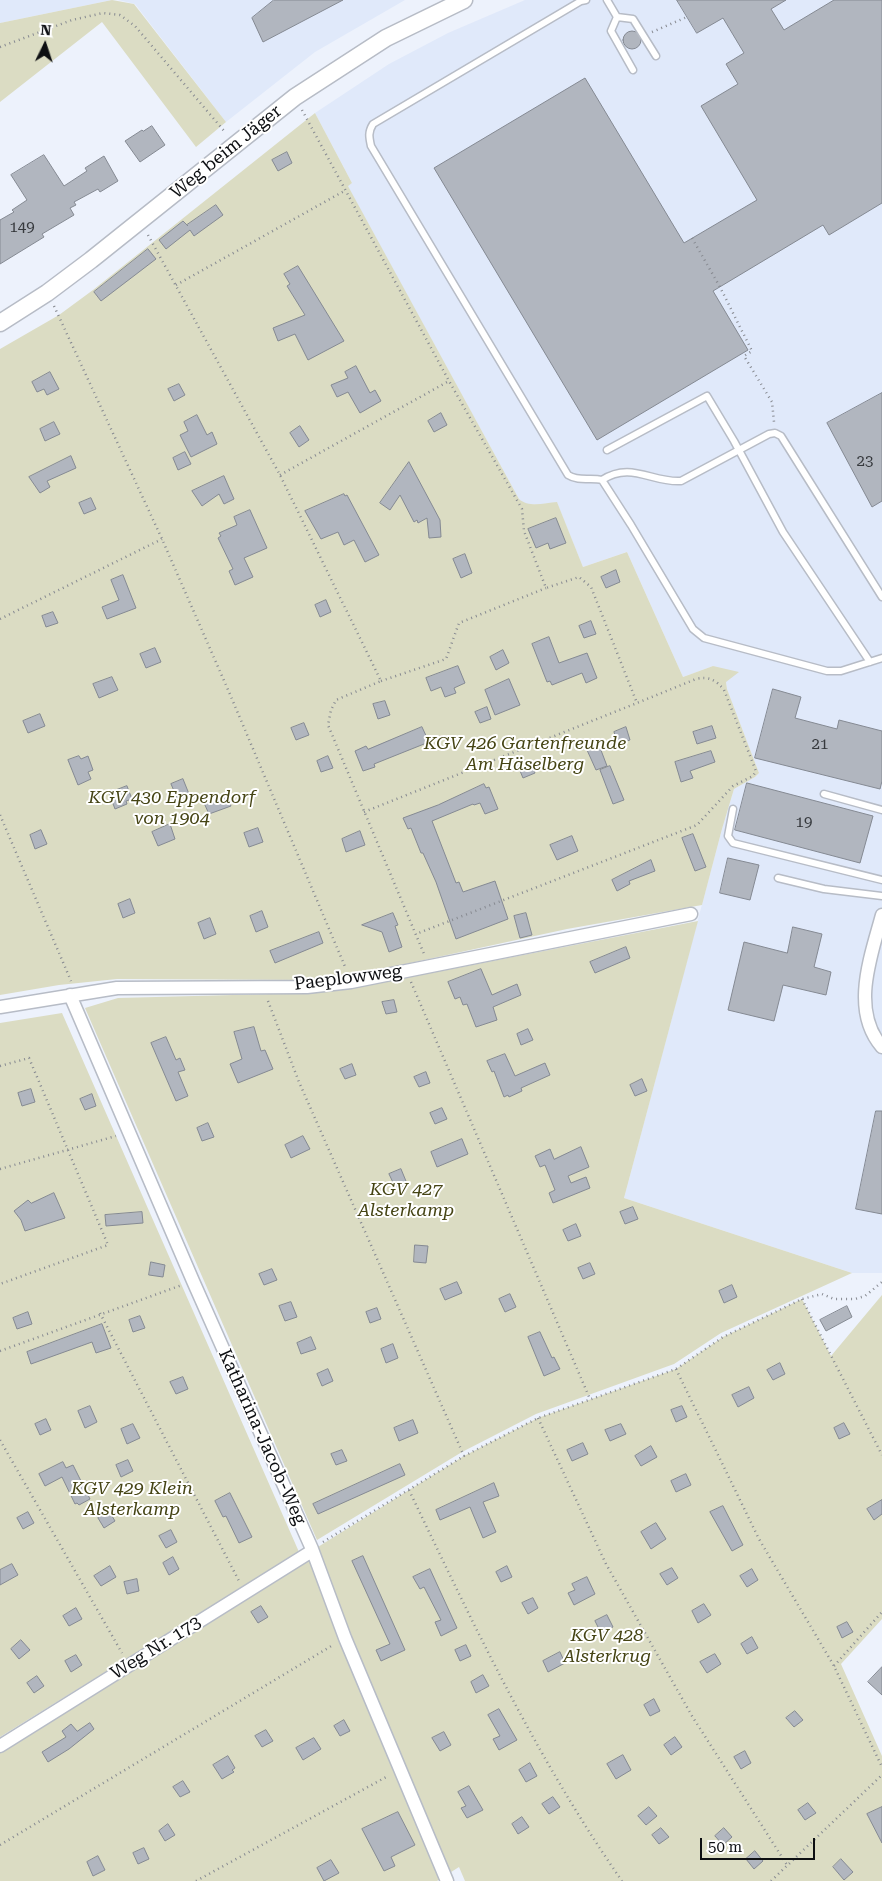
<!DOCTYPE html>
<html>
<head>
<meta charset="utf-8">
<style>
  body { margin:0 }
  #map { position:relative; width:882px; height:1881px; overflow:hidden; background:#edf2fc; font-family:"Roboto Serif",serif }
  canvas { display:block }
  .north { position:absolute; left:20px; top:20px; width:50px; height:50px; -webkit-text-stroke:4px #fff; paint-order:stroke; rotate:4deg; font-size:14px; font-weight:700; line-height:20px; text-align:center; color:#0d0f12 }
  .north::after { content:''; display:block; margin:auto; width:18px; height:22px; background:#0d0f12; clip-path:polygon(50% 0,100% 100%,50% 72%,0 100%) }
  .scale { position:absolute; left:700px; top:1838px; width:115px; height:22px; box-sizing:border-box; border:2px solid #0d0f12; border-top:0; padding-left:6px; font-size:15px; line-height:18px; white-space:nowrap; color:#0d0f12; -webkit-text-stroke:4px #fff; paint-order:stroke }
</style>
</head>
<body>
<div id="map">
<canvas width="882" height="1881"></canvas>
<div class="north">N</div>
<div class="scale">50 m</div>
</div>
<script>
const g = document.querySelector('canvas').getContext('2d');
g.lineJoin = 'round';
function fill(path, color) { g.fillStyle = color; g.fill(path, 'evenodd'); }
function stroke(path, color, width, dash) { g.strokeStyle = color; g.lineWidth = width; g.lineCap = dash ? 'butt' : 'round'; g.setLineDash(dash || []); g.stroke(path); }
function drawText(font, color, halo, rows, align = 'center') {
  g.font = font + ' "Roboto Serif",serif'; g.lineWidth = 4; g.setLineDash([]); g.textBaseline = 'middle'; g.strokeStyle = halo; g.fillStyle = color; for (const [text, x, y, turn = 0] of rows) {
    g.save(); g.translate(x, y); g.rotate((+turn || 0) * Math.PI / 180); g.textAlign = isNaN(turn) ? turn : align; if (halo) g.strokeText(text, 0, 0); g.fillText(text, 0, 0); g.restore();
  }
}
fill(new Path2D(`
  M0,0h112l-112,23z
  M118,0h287l-90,52 -89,70 -91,-118z
  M525,0h357v1273h-30l-228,-75 98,-369 12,-40 21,-12 4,-4 -32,-84 -1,-7 -13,-16 -30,11 -56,-125 -44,15 -26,-64 -28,2 -6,-2 -4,-4 -172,-314 5,-2 -37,-70 74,-49 59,-31z`), '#e0e9fa');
fill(new Path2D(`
  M112,0l22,4 92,118 -30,25 -94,-125 -102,80v-79z
  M315,113l37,70 -4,3 171,313c10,9 26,4 38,3l26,65 44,-15 56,125 30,-11 26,6 -13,10 1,7 32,84 -4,4 -21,12 -12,40 -20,76 -135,24 -212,46 -50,5 -188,-1 -58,6 -59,10v-646l59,-34 34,-25z
  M698,921l-74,277 228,75 -131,60 -47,31 -138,50 -74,38 -145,88 -232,-532 33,-10 191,-5 44,-5z
  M62,1013l237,539 -299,185v-714z
  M882,1295v324l-41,45 41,92v125h-417l-6,-14 -22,14h-437v-135l409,-256 55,-34 74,-38 138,-49 47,-32 79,-38 29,57z`), '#dbdcc3');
const building = new Path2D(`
  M274,0h69l-80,42 -11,-24z
  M677,0h109l-15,9 13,21 50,-30h48v203l-53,32 -6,-10 -110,66 35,59 -151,90 -163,-272 151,-90 99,165 73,-43 -56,-94 37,-22 -12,-20 18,-11 -21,-35 -26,15z
  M623 40a9 9 0 1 1 18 0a9 9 0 1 1-18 0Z
  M152,126l13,19 -25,17 -15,-21 17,-11 1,1z
  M287,152l5,11 -14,8 -6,-11z
  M44,155l20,31 23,-15 -2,-3 19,-12 14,25 -18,11 -2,-3 -24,13 2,3 -6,3 4,7 -32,19 2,3 -44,27v-44l14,-8 -2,-2 15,-10 -16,-25z
  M216,205l7,10 -29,21 -4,-6 -24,19 -7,-9 24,-19 5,5 -1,-1z
  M148,249l8,10 -55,42 -7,-9z
  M298,266l46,75 -36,19 -13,-26 -17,7 -5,-13 32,-13 -18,-29 3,-2 -6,-10z
  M356,366l14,27 5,-3 6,11 -21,12 -12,-21 -11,5 -6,-12 17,-7 -3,-6z
  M50,372l9,17 -12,6 -3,-6 -7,3 -5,-10z
  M179,384l6,11 -11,6 -6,-12z
  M882,393v108l-10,6 -45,-84z
  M441,413l6,12 -13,7 -6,-11z
  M197,415l10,20 5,-3 5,12 -26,13 -11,-22 8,-4 -4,-9z
  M54,422l6,12 -15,7 -5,-12z
  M300,426l9,14 -10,7 -9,-14z
  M185,452l6,12 -13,6 -5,-12z
  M71,456l5,12 -29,13 3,6 -10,6 -11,-16z
  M409,462l31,58 1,17 -12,1 -2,-20 -9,5 -1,-3 -3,2 -14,-27 -10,15 -10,-7z
  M224,476l10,23 -10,5 -5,-10 -17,12 -10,-15z
  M344,494l1,2 2,-1 32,60 -14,7 -11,-22 -10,5 -6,-13 -17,7 -16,-28z
  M91,498l5,11 -12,5 -5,-11z
  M250,510l17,38 -23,10 9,19 -18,8 -6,-14 4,-2 -15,-31 3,-2 -2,-3 18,-8 -3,-8z
  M556,518l10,25 -16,6 -2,-6 -12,5 -8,-19z
  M465,554l7,19 -11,5 -8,-19z
  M616,570l4,12 -14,6 -5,-11z
  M123,575l13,33 -29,11 -5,-12 17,-7 -8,-20z
  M326,600l5,12 -11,5 -5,-12z
  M53,612l5,11 -12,4 -4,-11z
  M591,621l5,13 -12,4 -5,-12z
  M549,637l10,26 28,-10 10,25 -11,5 -4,-10 -30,12 -2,-4 -3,1 -15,-38z
  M155,648l6,14 -15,6 -6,-14z
  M503,650l6,13 -13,7 -6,-13z
  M458,666l7,17 -11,5 2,5 -11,4 -4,-10 -10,4 -5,-13z
  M112,677l6,13 -19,8 -6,-14z
  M509,679l11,26 -25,10 -10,-25z
  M773,689l28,8 -6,21 42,11 2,-9 43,11v50l-2,8 -125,-31z
  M385,701l5,14 -12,4 -5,-15z
  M487,707l4,12 -11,4 -5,-11z
  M40,714l5,12 -17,7 -5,-12z
  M304,723l5,12 -13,5 -5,-12z
  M712,726l4,12 -19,6 -4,-12z
  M422,727l7,15 -55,22 1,3 -12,4 -8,-20 11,-5 2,3z
  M626,727l4,13 -12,4 -4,-12z
  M599,745l8,21 -11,4 -9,-20z
  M711,751l4,11 -25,9 3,7 -12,4 -6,-20z
  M79,756l2,3 7,-3 5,14 -5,2 3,7 -13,6 -10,-25z
  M328,756l5,12 -12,4 -4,-11z
  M530,761l5,12 -12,5 -5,-12z
  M610,766l14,34 -11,4 -13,-34z
  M183,779l6,15 -12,4 -6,-14z
  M747,783l126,33 -13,47 -125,-33z
  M484,784l2,4 3,-1 9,22 -13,5 -5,-11 -6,2 -1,-1 -41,17 24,62 3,-1 4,10 32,-11 13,38 -52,20 -20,-57 -13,-29h-2l-10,-25 -3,1 -5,-11 35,-13z
  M127,786l5,13 -6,2 1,3 -12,5 -6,-16z
  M226,794l5,12 -22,8 -5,-11z
  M170,824l5,15 -17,7 -6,-14z
  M258,828l5,14 -14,5 -5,-14z
  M41,830l6,14 -12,5 -5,-14z
  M360,831l5,14 -19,7 -4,-13z
  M693,834l13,33 -11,4 -13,-33z
  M572,836l6,15 -21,9 -7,-15z
  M728,858l31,7 -9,35 -30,-7z
  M651,860l4,11 -26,10 1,3 -13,7 -5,-11z
  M130,899l5,14 -12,5 -5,-14z
  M262,911l6,16 -12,5 -6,-16z
  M393,913l5,12 -3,1 7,21 -13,5 -7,-20 -20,-7z
  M526,913l6,22 -12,3 -6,-22z
  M210,918l6,16 -12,5 -6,-16z
  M793,927l29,7 -8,33 17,5 -5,23 -43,-10 -9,36 -46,-11 16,-68 43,11z
  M319,932l4,11 -48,20 -5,-12z
  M626,947l4,11 -35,15 -5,-11z
  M481,969l11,26 25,-11 4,11 -28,12 4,13 -21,7 -9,-23 -4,1 -3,-8 -5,2 -7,-17z
  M394,1000l3,12 -11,2 -4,-12z
  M254,1027l7,24 4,-1 8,19 -35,14 -8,-19 12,-5 -8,-27z
  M528,1029l5,11 -12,5 -4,-11z
  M166,1037l10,23 4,-2 5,12 -7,2 10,24 -12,5 -25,-58z
  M505,1054l10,22 30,-13 5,12 -29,13 1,3 -13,6 -1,-2 -4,2 -10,-26 -2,1 -5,-11z
  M352,1064l4,11 -11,4 -5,-10z
  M426,1072l4,11 -11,4 -5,-10z
  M642,1079l5,12 -12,5 -5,-11z
  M31,1089l4,13 -13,4 -4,-13z
  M92,1094l4,12 -11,4 -5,-11z
  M442,1108l5,11 -12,5 -5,-11z
  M876,1111h6v103l-26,-5z
  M208,1123l6,14 -12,4 -5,-13z
  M303,1136l7,13 -19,9 -6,-13z
  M462,1139l6,15 -31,13 -6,-15z
  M581,1147l8,20 -21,9 3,7 15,-6 4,11 -37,15 -4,-10 6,-3 -10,-25 -5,2 -5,-11 15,-7 4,10z
  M401,1169l7,17 -11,5 -8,-17z
  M54,1193l11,25 -40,13 -4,-11 -7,-9 14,-11 3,3z
  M633,1207l5,12 -13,5 -5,-12z
  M142,1212l1,11 -37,3 -1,-11z
  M576,1224l5,12 -13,5 -5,-11z
  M415,1245l13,1 -2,17 -12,-1z
  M151,1262l14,3 -2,12 -14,-2z
  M590,1263l5,11 -12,5 -5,-11z
  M272,1269l5,11 -13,5 -5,-11z
  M457,1282l5,11 -17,7 -5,-11z
  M732,1285l5,12 -13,6 -5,-12z
  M510,1294l6,13 -11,5 -6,-13z
  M291,1302l6,15 -12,4 -6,-15z
  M847,1306l5,11 -26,14 -6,-11z
  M377,1308l4,11 -11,4 -4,-11z
  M28,1312l4,12 -15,5 -4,-11z
  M140,1316l5,12 -12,4 -4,-12z
  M102,1324l9,24 -15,5 -4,-11 -61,22 -4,-12z
  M540,1332l12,26 2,-1 6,12 -16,7 -16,-39z
  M311,1337l5,12 -15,5 -4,-11z
  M393,1344l5,14 -12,5 -5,-14z
  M780,1363l5,11 -12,6 -6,-10z
  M328,1369l5,12 -11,5 -5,-12z
  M183,1377l5,12 -12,5 -6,-12z
  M749,1387l5,11 -16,9 -6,-12z
  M90,1406l7,16 -12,6 -7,-17z
  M682,1406l5,11 -11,5 -5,-12z
  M46,1419l5,11 -11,5 -5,-11z
  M413,1420l5,13 -19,8 -5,-13z
  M844,1423l6,11 -11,5 -5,-11z
  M133,1424l7,14 -13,6 -6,-15z
  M621,1424l5,10 -16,7 -5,-11z
  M583,1443l5,11 -16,7 -5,-11z
  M651,1446l6,11 -16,9 -6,-10z
  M342,1450l5,11 -11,4 -5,-11z
  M128,1460l5,11 -12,6 -5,-12z
  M63,1462l3,6 7,-3 17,34 -11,6 -2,-2 -2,1 -13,-27 -17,9 -6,-12z
  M400,1464l5,11 -87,39 -5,-10z
  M686,1474l5,11 -15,7 -5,-11z
  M494,1483l5,13 -16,6 13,30 -13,6 -13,-31 -30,13 -4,-10z
  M230,1493l22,44 -13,6 -13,-27 -3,1 -8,-16z
  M882,1500v14l-8,6 -7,-11z
  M723,1506l20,39 -11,6 -22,-39z
  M109,1511l6,10 -11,7 -6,-10z
  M28,1512l6,11 -11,6 -6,-11z
  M656,1523l10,16 -15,10 -10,-17z
  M171,1530l6,12 -11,6 -7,-12z
  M363,1556l42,94 -24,11 -5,-11 14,-6 -38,-83z
  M173,1557l6,12 -10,6 -6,-12z
  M12,1564l6,11 -18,10v-15z
  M110,1566l6,11 -15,9 -7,-10z
  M507,1566l5,11 -11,5 -5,-10z
  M672,1568l6,10 -11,7 -7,-11z
  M430,1569l27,59 -16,8 -6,-14 6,-2 -17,-33 -4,2 -7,-12z
  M752,1569l6,11 -11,7 -7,-11z
  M587,1577l8,17 -21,11 -6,-12 7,-3 -3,-6z
  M137,1579l2,12 -12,3 -3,-12z
  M533,1598l5,10 -10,6 -6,-11z
  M704,1604l7,11 -13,8 -6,-12z
  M261,1606l7,11 -10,6 -7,-11z
  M76,1608l6,11 -13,7 -6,-10z
  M607,1615l6,12 -12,6 -6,-12z
  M847,1622l6,10 -11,6 -5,-11z
  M752,1637l6,11 -11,6 -6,-10z
  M21,1640l9,10 -11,9 -8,-10z
  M466,1645l5,11 -11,5 -5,-11z
  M560,1652l5,11 -17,9 -5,-11z
  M715,1654l6,10 -14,9 -7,-11z
  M76,1655l6,10 -11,7 -6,-11z
  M882,1667v28l-14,-13z
  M483,1675l6,11 -13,7 -5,-11z
  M37,1676l7,10 -10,7 -7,-10z
  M654,1699l6,12 -10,5 -6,-11z
  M499,1709l18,31 -18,10 -6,-11 7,-3 -12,-21z
  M795,1711l8,9 -9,7 -8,-9z
  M344,1720l6,11 -10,5 -6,-10z
  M90,1723l4,6 -25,20 -21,13 -6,-10 24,-15 -4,-6 9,-7 6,7z
  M266,1730l7,11 -11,6 -7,-11z
  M444,1732l7,13 -11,6 -8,-13z
  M675,1737l7,10 -11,8 -7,-10z
  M314,1738l7,11 -18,11 -7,-12z
  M745,1751l6,12 -10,6 -7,-12z
  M623,1755l8,15 -15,9 -9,-15z
  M228,1756l7,12 -3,2 2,2 -12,7 -9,-14z
  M530,1763l7,13 -11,6 -7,-12z
  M183,1781l7,11 -10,5 -7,-10z
  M469,1786l14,24 -16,8 -6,-10 5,-2 -8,-14z
  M553,1797l7,10 -11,7 -7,-10z
  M808,1803l8,10 -11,7 -7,-10z
  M649,1807l8,9 -11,9 -8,-9z
  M882,1807v36l-15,-29z
  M398,1812l17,33 -24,12 4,9 -11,5 -22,-42z
  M522,1817l7,10 -11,7 -6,-10z
  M168,1824l7,11 -10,6 -6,-10z
  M661,1828l8,9 -10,7 -7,-9z
  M724,1828l8,9 -9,8 -8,-9z
  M144,1848l5,11 -11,5 -5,-11z
  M755,1851l8,10 -9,8 -8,-10z
  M98,1856l7,14 -12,6 -6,-14z
  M841,1859l12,13 -9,8 -11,-13z
  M331,1860l8,13 -15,8 -7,-13z`);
fill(building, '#b1b6bf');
stroke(building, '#858a93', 1);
const service = new Path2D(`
  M586,0l-5,1 -208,123c-5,8 -4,13 -2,22l197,329c11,7 23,2 34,5 29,-19 50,3 79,1l88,-47 6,-1 6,3 101,161
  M607,0l10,17
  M617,17l16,2 23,37
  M617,17l-6,14 22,39
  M607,450l100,-54 27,45 49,91 87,130
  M602,480l29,45 62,104 11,9 123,33h14l41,-13
  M824,794l58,16
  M733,809l-5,27 5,7 149,37
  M778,878l46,11 58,7`);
const minor = new Path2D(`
  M882,915c-11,41 -32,95 0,132
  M70,995l123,286 119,268 33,89 102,243
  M0,1007l117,-19 190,-1 44,-5 340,-68
  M0,1746l312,-195`);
const tertiary = new Path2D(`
  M0,323l47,-30 44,-33 204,-163 91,-59 78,-38`);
stroke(service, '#b7bcc6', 9);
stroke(minor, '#b7bcc6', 15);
stroke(tertiary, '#b7bcc6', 19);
stroke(new Path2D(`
  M652,32l35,-15
  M0,47l72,-27 31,-7 17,2 15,11 90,106
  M302,110l147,271 73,128 2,22 22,57 33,-11 12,10 46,116 59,-24c13,-3 20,1 28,11l32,81 -3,5 -20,10 -36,39 -281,109
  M148,235l132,240 101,206 -45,19 -5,10 -3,15 96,229
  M692,238l28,49 32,64 -8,5 28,46 2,20
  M176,285l170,-95
  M54,306l108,233 67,153 117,277
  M280,475l169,-94
  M0,619l162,-80
  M381,681l65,-22 13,-36 87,-35
  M364,812l273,-109
  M0,815l71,166
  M411,982l179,417
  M268,1001l31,81 165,374
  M0,1066l29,-8 79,187 -108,39
  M0,1169l116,-33
  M802,1299l80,156
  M100,1313l139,268
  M0,1351l182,-66
  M676,1369l83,170 75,127 48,101
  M538,1418l68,146 86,152 95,149
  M0,1440l122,213
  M409,1490c64,134 128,269 213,391
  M323,1542l141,-86 74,-38 138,-49 47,-32 79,-38 20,-5 12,5h21l10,-3 17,-14
  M834,1666l48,-54
  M0,1845l333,-200
  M196,1881l192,-105
  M771,1881l111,-106`), '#878a91', 2.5, [1, 4]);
stroke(service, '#fff', 6);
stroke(minor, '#fff', 12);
stroke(tertiary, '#fff', 16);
drawText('15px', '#36393d', null, [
  ["149",22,228],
  ["23",865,462],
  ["21",820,745],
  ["19",804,823]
]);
drawText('18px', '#0d0f12', '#fff', [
  ["Weg beim Jäger",226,152,-39],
  ["Paeplowweg",348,978,-7],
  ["Katharina-Jacob-Weg",262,1437,66],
  ["Weg Nr. 173",156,1648,-32]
]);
drawText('italic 18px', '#454414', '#fff', [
  ["KGV 426 Gartenfreunde",525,744],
  ["Am Häselberg",525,765],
  ["KGV 430 Eppendorf",172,798],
  ["von 1904",172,819],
  ["KGV 427",406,1190],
  ["Alsterkamp",406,1211],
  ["KGV 429 Klein",132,1489],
  ["Alsterkamp",132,1510],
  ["KGV 428",607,1636],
  ["Alsterkrug",607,1657]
]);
</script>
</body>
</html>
